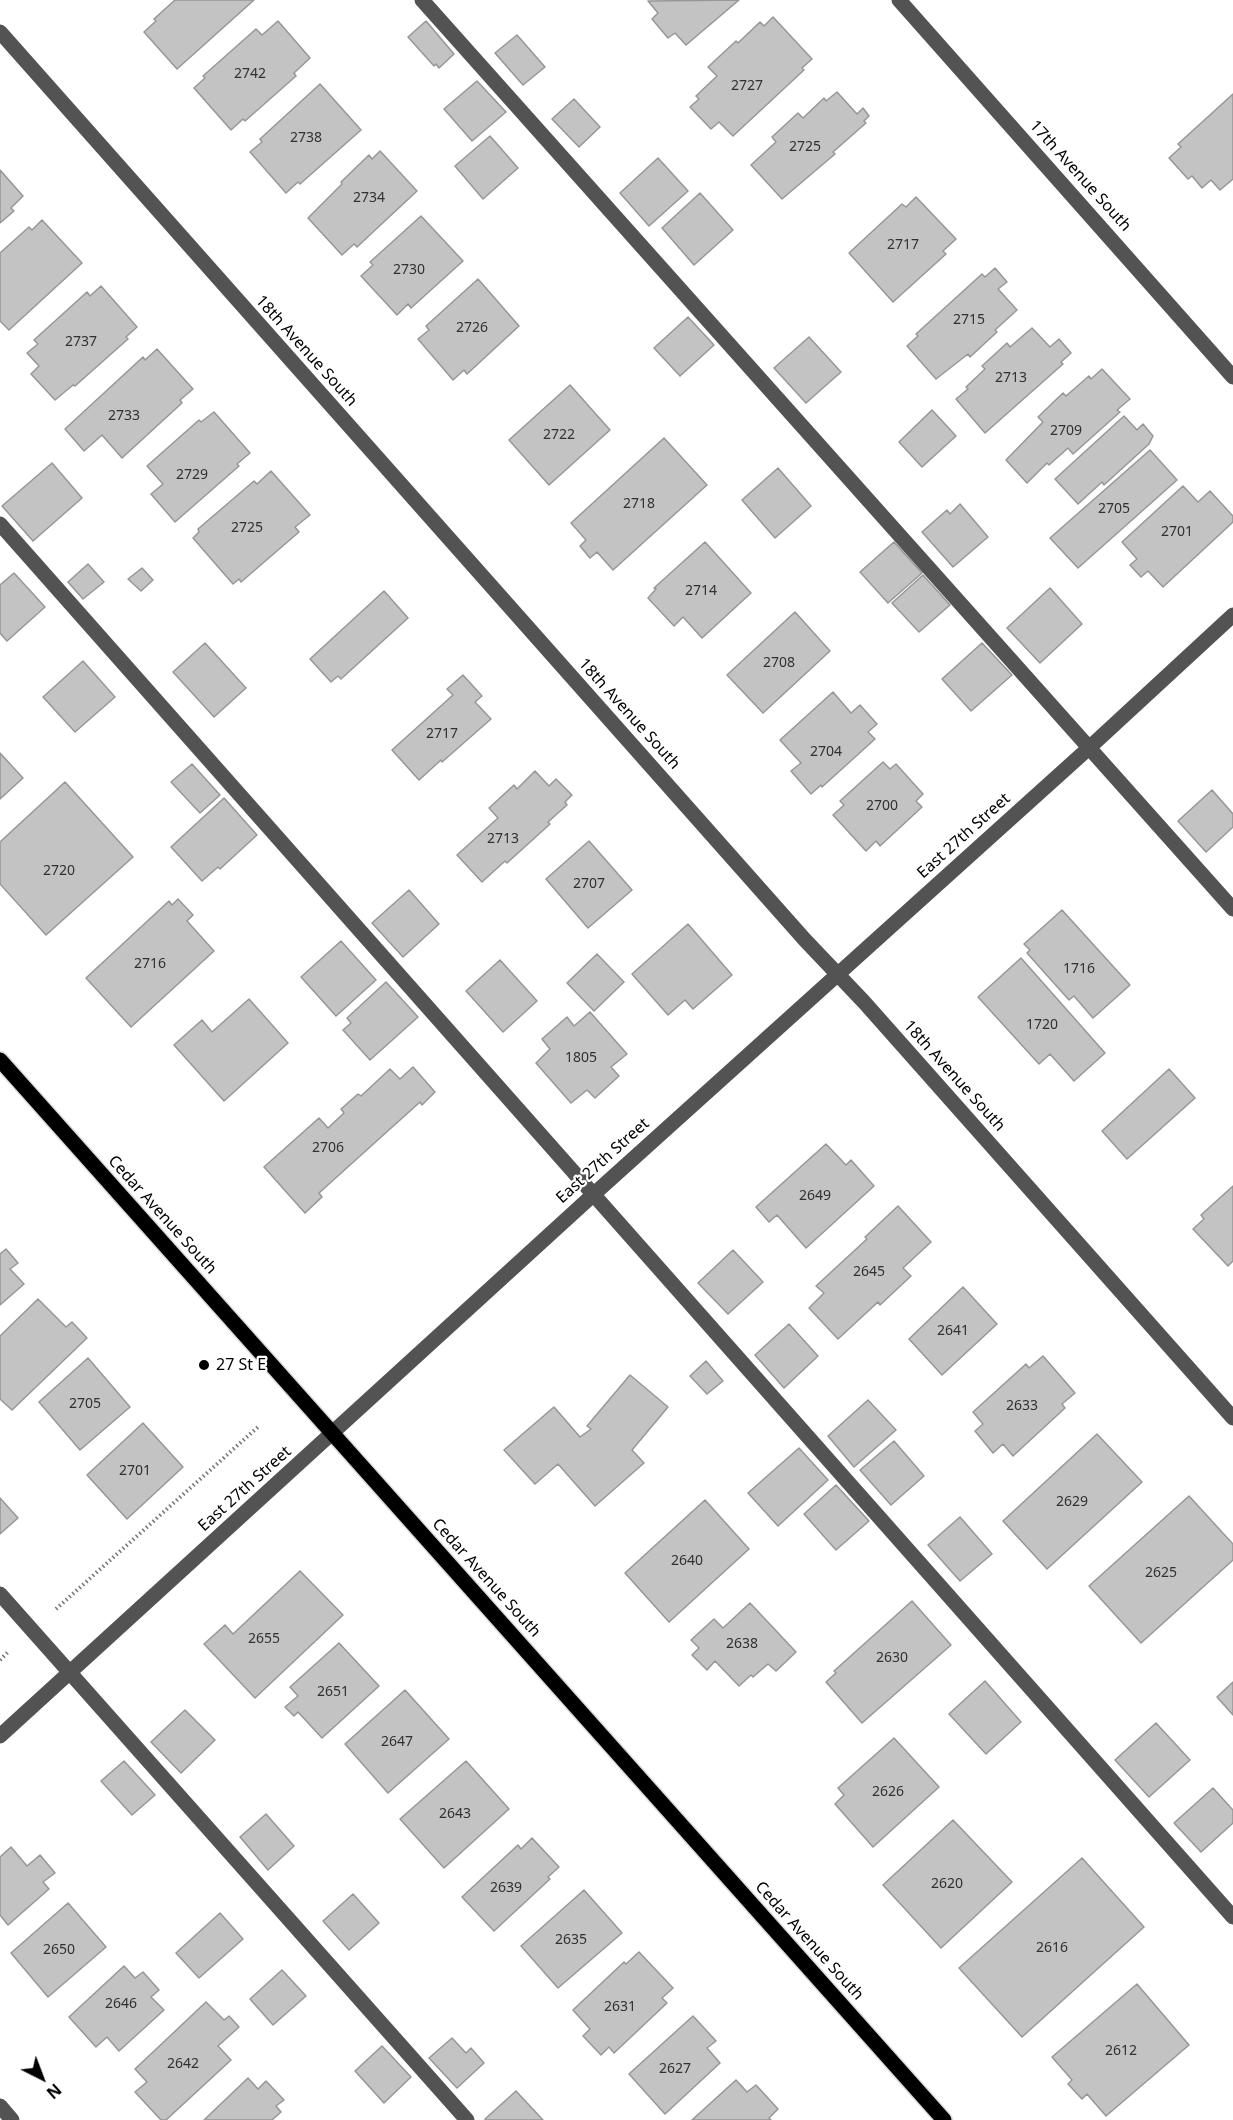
<!DOCTYPE html>
<html>
<head>
<meta charset="utf-8">
<style>
  body { margin:0 }
  #map { position:relative; width:1233px; height:2120px; overflow:hidden; background:#fff; font-family:"Noto Sans",sans-serif }
  canvas { display:block }
  .north { position:absolute; left:12px; top:2048px; width:60px; height:60px; -webkit-text-stroke:4px #fff; paint-order:stroke; rotate:138deg; font-size:16px; font-weight:700; line-height:24px; text-align:center; color:#000 }
  .north::after { content:''; display:block; margin:auto; width:21px; height:27px; background:#000; clip-path:polygon(50% 0,100% 100%,50% 72%,0 100%) }
</style>
</head>
<body>
<div id="map">
<canvas width="1233" height="2120"></canvas>
<div class="north">N</div>
</div>
<script>
const g = document.querySelector('canvas').getContext('2d');
g.lineJoin = 'round';
function fill(path, color) { g.fillStyle = color; g.fill(path, 'evenodd'); }
function stroke(path, color, width, dash) { g.strokeStyle = color; g.lineWidth = width; g.lineCap = dash ? 'butt' : 'round'; g.setLineDash(dash || []); g.stroke(path); }
function drawText(font, color, halo, rows, align = 'center') {
  g.font = font + ' "Noto Sans",sans-serif'; g.lineWidth = 4.5; g.setLineDash([]); g.textBaseline = 'middle'; g.strokeStyle = halo; g.fillStyle = color; for (const [text, x, y, turn = 0] of rows) {
    g.save(); g.translate(x, y); g.rotate((+turn || 0) * Math.PI / 180); g.textAlign = isNaN(turn) ? turn : align; if (halo) g.strokeText(text, 0, 0); g.fillText(text, 0, 0); g.restore();
  }
}
const building = new Path2D(`
  M175,0h79l-77,69 -33,-37 12,-11 -2,-2z
  M739,0l-53,45 -11,-12 -7,5 -16,-19 6,-6 -10,-12z
  M773,17l39,42 -10,9 2,2 -71,66 -14,-14 -8,7 -21,-22 9,-8 -3,-3 21,-20 -9,-9 28,-26 2,2 22,-21 4,4z
  M278,21l32,37 -16,15 2,3 -51,45 -2,-2 -12,11 -37,-42 11,-10 -2,-2 53,-47 6,6z
  M426,21l28,33 -15,14 -3,-4 -2,2 -26,-29z
  M517,35l28,32 -22,18 -28,-32z
  M477,81l29,31 -34,29 -28,-32z
  M320,84l41,46 -61,54 -2,-2 -12,11 -36,-41 12,-10 -2,-3z
  M837,92l20,22 6,-6 6,8 -5,5 2,2 -33,29 2,2 -53,45 -31,-34 25,-23 -4,-5 26,-24 5,5 21,-20 2,3z
  M1233,94v85l-13,11 -9,-10 -9,8 -10,-12 -4,3 -19,-21 12,-11 -3,-3z
  M574,99l26,28 -21,20 -27,-28z
  M490,136l28,32 -35,31 -28,-33z
  M380,151l37,40 -60,56 -3,-3 -12,11 -34,-37 34,-34 -1,-2 28,-27 3,4z
  M658,158l30,33 -39,35 -29,-33z
  M0,170l23,26 -12,12 3,3 -14,12z
  M700,193l33,37 -39,35 -32,-37z
  M916,197l40,42 -13,12 3,3 -53,48 -44,-49 53,-49 4,3z
  M421,216l42,45 -52,47 -3,-4 -11,11 -36,-39 12,-11 -3,-3z
  M42,220l40,43 -73,67 -9,-9v-68l29,-26 3,3z
  M995,268l12,14 -9,7 19,21 -22,20 2,2 -27,25 -2,-3 -32,25 -29,-33 11,-10 -2,-2 66,-60 3,3z
  M478,279l41,47 -52,48 -3,-4 -11,10 -35,-41 11,-9 -3,-4z
  M101,286l36,41 -11,10 2,2 -53,47 -2,-1 -18,15 -24,-26 8,-8 -12,-13 11,-9 -4,-4 53,-48 3,4z
  M688,317l26,28 -34,31 -26,-28z
  M1032,328l18,19 9,-8 12,14 -10,9 2,2 -78,69 -29,-34 12,-10 -2,-2 19,-18 -3,-3 25,-23 3,4z
  M809,337l32,35 -35,31 -32,-35z
  M157,349l36,40 -13,11 2,3 -60,55 -20,-23 -18,16 -19,-22 78,-72 2,3z
  M1102,369l28,30 -13,11 3,2 -47,42 -5,-6 -19,17 -2,-2 -20,20 -21,-23 37,-38 -5,-5 25,-24 3,3 23,-20 2,3z
  M570,385l40,45 -61,55 -40,-45z
  M932,410l24,26 -34,31 -23,-25z
  M214,412l36,41 -13,11 2,2 -64,56 -24,-28 12,-10 -16,-18 52,-46 2,2z
  M1124,416l13,14 6,-6 10,12 -4,8 -45,41 -2,-3 -24,22 -23,-25z
  M664,438l43,47 -94,85 -16,-18 -7,6 -10,-12 6,-6 -15,-17z
  M1150,450l27,30 -99,88 -28,-30z
  M52,463l30,35 -49,43 -31,-35z
  M778,468l33,38 -36,32 -33,-38z
  M271,471l39,44 -15,12 4,5 -58,50 -2,-3 -6,5 -40,-46 6,-6 -1,-3 56,-48 3,3z
  M1183,486l15,16 12,-11 23,25v6l-70,65 -15,-16 -7,6 -11,-12 7,-6 -15,-17z
  M960,504l28,33 -35,30 -31,-35 25,-22 3,4z
  M705,542l46,51 -49,45 -19,-21 -9,9 -26,-28 8,-9 -2,-1z
  M894,542l28,31 -34,30 -28,-31z
  M88,564l16,18 -21,17 -15,-17z
  M142,568l11,12 -12,11 -13,-12z
  M14,573l31,34 -38,34 -7,-8v-48z
  M923,575l27,30 -31,27 -27,-29z
  M1050,588l32,36 -42,39 -33,-35z
  M384,591l24,27 -67,61 -3,-3 -7,6 -21,-23z
  M795,612l35,39 -67,62 -36,-38z
  M205,643l41,45 -32,29 -41,-45z
  M982,643l30,32 -41,36 -29,-32z
  M83,661l32,36 -40,35 -32,-35z
  M463,675l19,21 -7,6 16,17 -49,43 -1,-2 -22,20 -27,-30 61,-55 -6,-6z
  M833,692l18,21 9,-8 17,19 -9,8 7,7 -53,48 -1,-2 -10,9 -20,-23 10,-8 -21,-23z
  M0,753l23,25 -23,21z
  M883,762l7,7 6,-5 27,30 -7,7 6,6 -42,39 -4,-5 -10,10 -33,-36 11,-10 -4,-4z
  M192,764l28,31 -20,18 -29,-31z
  M535,771l14,15 7,-7 16,16 -7,7 2,3 -19,17 2,2 -43,39 -2,-2 -23,21 -25,-27 41,-37 -9,-10 25,-23 3,4z
  M65,782l68,75 -87,78 -46,-51v-42z
  M1212,790l21,24v13l-27,25 -28,-31z
  M224,798l33,37 -37,34 -2,-2 -16,14 -31,-34z
  M589,841l43,49 -44,38 -42,-49z
  M409,890l30,34 -36,33 -31,-34z
  M178,899l15,16 -6,6 27,30 -83,76 -45,-49 83,-77 3,4z
  M1062,910l68,75 -37,33 -19,-22 -5,4 -42,-47 3,-3 -6,-6z
  M688,924l44,51 -39,34 -8,-9 -17,15 -36,-41z
  M341,941l35,39 -40,36 -35,-39z
  M597,954l27,28 -30,29 -27,-28z
  M1021,958l84,95 -31,28 -24,-27 -11,10 -61,-67z
  M500,960l37,41 -34,31 -37,-41z
  M386,982l32,35 -48,43 -27,-30 8,-7 -4,-5z
  M249,999l39,44 -64,58 -50,-56 28,-25 10,12z
  M590,1012l37,42 -16,13 8,9 -24,22 -8,-8 -16,13 -35,-40 14,-14 -8,-10 25,-22 7,9z
  M413,1067l22,25 -13,13 -2,-3 -101,91 3,4 -17,16 -41,-46 55,-49 9,10 16,-15 -3,-4 17,-15 3,2 29,-27 10,10z
  M1169,1069l26,29 -68,61 -25,-28z
  M826,1144l20,21 5,-5 23,26 -68,62 -29,-33 -8,7 -13,-15z
  M1233,1186v75l-5,5 -35,-37 11,-10 -3,-4z
  M898,1206l33,36 -28,26 8,8 -31,29 -2,-3 -40,37 -29,-31 15,-15 -8,-7 51,-47 -2,-2z
  M6,1249l12,14 -8,6 14,15 -24,21v-51z
  M733,1250l30,32 -35,32 -30,-31z
  M963,1287l34,37 -55,51 -33,-36z
  M38,1299l28,28 6,-5 15,16 -75,72 -12,-11v-63z
  M789,1324l29,32 -34,32 -29,-33z
  M1043,1356l32,37 -13,11 3,4 -52,48 -10,-12 -10,9 -18,-22 8,-7 -10,-12 53,-48 3,4z
  M88,1358l42,49 -50,43 -41,-48z
  M706,1361l17,20 -16,13 -17,-18z
  M630,1375l38,32 -36,43 12,13 -49,43 -37,-42 -23,20 -31,-34 50,-43 26,30 11,-8 -4,-3z
  M868,1400l28,30 -42,37 -26,-31z
  M143,1423l40,44 -56,52 -40,-44z
  M1097,1434l45,48 -95,87 -44,-48z
  M894,1441l30,35 -33,29 -31,-35z
  M799,1448l29,32 -50,46 -30,-33z
  M836,1485l33,36 -33,29 -32,-36z
  M1189,1496l44,48v16l-92,83 -52,-57z
  M0,1498l18,20 -18,16z
  M705,1500l44,49 -80,73 -44,-49z
  M960,1517l32,37 -32,27 -32,-36z
  M300,1571l43,44 -88,83 -51,-54 21,-19 8,9z
  M912,1601l39,44 -89,78 -36,-41 10,-9 -2,-2z
  M750,1603l46,49 -20,19 -8,-7 -15,13 -2,-2 -12,11 -24,-25 -8,9 -15,-15 7,-7 -8,-8 23,-21 9,9z
  M339,1643l40,43 -57,52 -24,-26 -4,4 -9,-9 13,-11 -8,-9z
  M985,1681l36,41 -35,32 -37,-40z
  M1233,1682v33l-16,-18z
  M405,1690l44,49 -61,54 -43,-49z
  M185,1710l30,30 -34,33 -30,-31z
  M1156,1723l34,37 -41,37 -34,-37z
  M894,1738l45,49 -66,60 -38,-43 9,-9 -6,-7z
  M124,1761l31,34 -23,20 -31,-34z
  M466,1761l43,48 -65,59 -44,-49z
  M1213,1788l20,22v13l-32,29 -27,-29z
  M266,1814l28,32 -26,24 -28,-33z
  M953,1820l59,62 -71,66 -58,-63z
  M532,1838l27,29 -11,10 2,2 -56,52 -32,-34 56,-52 3,4z
  M11,1847l16,19 13,-11 15,18 -12,9 6,7 -41,36 -8,-10v-58z
  M1082,1858l62,69 -122,110 -63,-69z
  M584,1890l38,43 -64,55 -37,-42z
  M353,1894l26,29 -30,27 -26,-29z
  M68,1903l38,44 -58,50 -37,-44z
  M220,1913l23,26 -44,39 -23,-25z
  M639,1952l34,36 -11,10 5,5 -53,50 -5,-6 -8,8 -18,-19 7,-7 -17,-19 51,-48 2,2z
  M124,1966l11,12 8,-6 16,18 -8,7 13,13 -45,41 -12,-14 -11,10 -27,-30z
  M282,1970l24,26 -33,29 -23,-26z
  M1137,1984l52,61 -83,71 -19,-22 -5,5 -14,-15 4,-4 -20,-23z
  M206,2002l18,18 5,-4 10,11 -21,19 13,14 -65,60h-5l-26,-28 12,-10 -12,-13z
  M693,2016l23,25 -9,7 13,15 -55,51 -36,-40z
  M452,2038l14,15 5,-5 13,15 -27,25 -28,-30z
  M382,2046l29,31 -27,26 -29,-32z
  M248,2078l10,11 8,-8 18,19 -8,6 5,6 -9,8h-68z
  M736,2080l11,12 9,-7 22,24 -9,9 2,2h-79z
  M516,2091l27,29h-58v-1z`);
fill(building, '#c3c3c3');
stroke(building, '#979797', 1.5);
const major = new Path2D(`
  M0,1060l944,1060`);
stroke(major, '#dbdbdb', 18);
stroke(new Path2D(`
  M56,1609l202,-182
  M0,1660l8,-8`), '#757575', 4, [1.5, 3]);
stroke(new Path2D(`
  M422,0l811,909
  M899,0l334,377
  M0,32l805,908 59,62 369,416
  M0,524l1233,1393
  M0,1594l467,526
  M0,1736l594,-542 496,-447 143,-132
  M0,2106l12,14`), '#535353', 15);
stroke(major, '#000', 15);
for (const [x, y, r, color] of [
  [204,1365,6,"#000"]
]) { const dot = new Path2D(); dot.arc(x, y, r, 0, 2 * Math.PI); g.fillStyle = color; g.fill(dot); stroke(dot, '#fff', 2); }
drawText('14px', '#313131', null, [
  ["2742",250,74],
  ["2727",747,86],
  ["2738",306,138],
  ["2725",805,147],
  ["2734",369,198],
  ["2717",903,245],
  ["2730",409,270],
  ["2715",969,320],
  ["2726",472,328],
  ["2737",81,342],
  ["2713",1011,378],
  ["2733",124,416],
  ["2709",1066,431],
  ["2722",559,435],
  ["2729",192,475],
  ["2718",639,504],
  ["2705",1114,509],
  ["2725",247,528],
  ["2701",1177,532],
  ["2714",701,591],
  ["2708",779,663],
  ["2717",442,734],
  ["2704",826,752],
  ["2700",882,806],
  ["2713",503,839],
  ["2720",59,871],
  ["2707",589,884],
  ["2716",150,964],
  ["1716",1079,969],
  ["1720",1042,1025],
  ["1805",581,1058],
  ["2706",328,1148],
  ["2649",815,1196],
  ["2645",869,1272],
  ["2641",953,1331],
  ["2705",85,1404],
  ["2633",1022,1406],
  ["2701",135,1471],
  ["2629",1072,1502],
  ["2640",687,1561],
  ["2625",1161,1573],
  ["2655",264,1639],
  ["2638",742,1644],
  ["2630",892,1658],
  ["2651",333,1692],
  ["2647",397,1742],
  ["2626",888,1792],
  ["2643",455,1814],
  ["2620",947,1884],
  ["2639",506,1888],
  ["2635",571,1940],
  ["2616",1052,1948],
  ["2650",59,1950],
  ["2646",121,2004],
  ["2631",620,2007],
  ["2612",1121,2051],
  ["2642",183,2064],
  ["2627",675,2069]
]);
drawText('16px', '#000', '#fff', [
  ["17th Avenue South",1080,176,48],
  ["18th Avenue South",306,351,48],
  ["18th Avenue South",629,714,48],
  ["East 27th Street",964,836,-42],
  ["18th Avenue South",954,1076,48],
  ["East 27th Street",603,1161,-42],
  ["Cedar Avenue South",162,1215,48],
  ["East 27th Street",245,1489,-42],
  ["Cedar Avenue South",486,1578,48],
  ["Cedar Avenue South",809,1941,48]
]);
drawText('16px', '#000', '#fff', [
  ["27 St E",216,1365]
], 'left');
</script>
</body>
</html>
